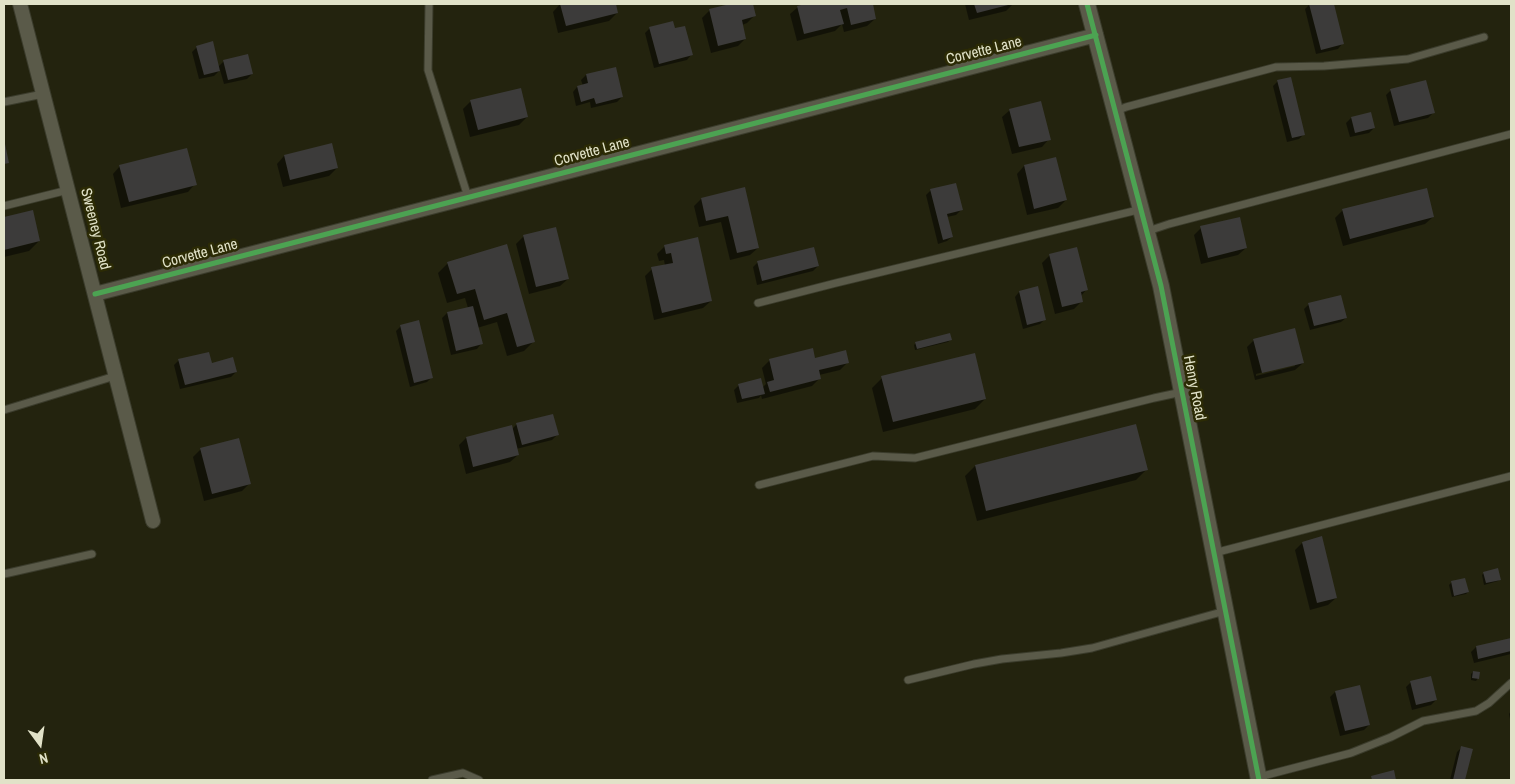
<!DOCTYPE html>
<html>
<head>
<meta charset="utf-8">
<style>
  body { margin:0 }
  #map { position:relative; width:1515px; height:784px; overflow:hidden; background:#23230e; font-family:"Archivo Narrow",sans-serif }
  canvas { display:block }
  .frame { position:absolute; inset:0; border:5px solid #e1e2c8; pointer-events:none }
  .north { position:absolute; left:15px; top:719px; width:50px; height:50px; -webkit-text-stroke:4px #2c2b05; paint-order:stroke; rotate:166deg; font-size:14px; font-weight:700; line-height:20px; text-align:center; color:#e1e2c8 }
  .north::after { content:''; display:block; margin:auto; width:18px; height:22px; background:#e1e2c8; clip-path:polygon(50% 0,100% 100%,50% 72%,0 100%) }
</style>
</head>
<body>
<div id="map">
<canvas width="1515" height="784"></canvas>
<div class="frame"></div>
<div class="north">N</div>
</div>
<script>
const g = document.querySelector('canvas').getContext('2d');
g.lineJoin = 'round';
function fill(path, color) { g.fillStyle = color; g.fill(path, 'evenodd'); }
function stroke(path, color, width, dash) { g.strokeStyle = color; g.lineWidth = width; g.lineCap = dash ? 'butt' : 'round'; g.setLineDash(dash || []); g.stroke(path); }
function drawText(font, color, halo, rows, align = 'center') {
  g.font = font + ' "Archivo Narrow",sans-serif'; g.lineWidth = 5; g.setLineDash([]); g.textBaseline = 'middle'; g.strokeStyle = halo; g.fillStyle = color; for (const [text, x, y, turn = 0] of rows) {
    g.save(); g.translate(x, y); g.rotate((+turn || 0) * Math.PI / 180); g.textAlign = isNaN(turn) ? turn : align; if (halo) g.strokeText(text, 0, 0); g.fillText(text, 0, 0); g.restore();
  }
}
fill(new Path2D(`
  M560,4h54l3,9 -8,8 -51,12 -5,-21z
  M735,4h16l3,12 -7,7 -5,2 3,14 -7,7 -27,7 -9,-35 8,-8z
  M806,4h65l4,15 -8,7 -23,6 -2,-8 -7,7 -38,10 -7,-27 8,-7z
  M965,4h48l-7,7 -37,9z
  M1310,4h22l10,40 -4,5 -22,5 -11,-45z
  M650,28l24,2 17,25 -4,5 -33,8 -9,-35z
  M197,47l21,20 6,-6 28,13 -5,5 -23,5 -4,-14 -6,6 -15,3 -7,-27z
  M615,68l7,29 -5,5 -26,6 -1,-6 -14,4 -3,-14 4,-5 6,-1 -2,-6 5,-5z
  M1278,81l26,53 -5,5 -12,3 -14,-56z
  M1391,90l42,23 -5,5 -34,8 -8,-31z
  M471,101l56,16 -8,8 -49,12 -7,-28z
  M1010,110l39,29 -7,8 -30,7 -10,-37z
  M1370,113l4,15 -5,5 -19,4 -4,-14 5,-5z
  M331,144l6,24 -8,8 -46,11 -6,-23 7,-8z
  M1055,159l11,41 -8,8 -31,7 -10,-41 7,-8z
  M120,166l75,18 -7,8 -67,16 -8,-34z
  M744,189l14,59 -8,7 -20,5 -9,-38 -22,5 -5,-21 7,-7z
  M931,190l30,20 -5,5 -9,2 5,20 -5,4 -9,3 -12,-49z
  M1343,210l90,7 -8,7 -82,22 -8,-28z
  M32,211l7,30 -10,10 -25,6v-39z
  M1201,228l45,20 -8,7 -37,9 -7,-29z
  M524,236l44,43 -8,7 -31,8 -13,-50z
  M697,239l14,62 -8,7 -49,12 -9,-44 7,-7 13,-3 -1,-6 -5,1 -2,-7 8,-8z
  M506,246l28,95 -10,10 -17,5 -10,-34 -20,6 4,16 -4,5 -26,6 -9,-37 5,-5 21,-5 -3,-10 -18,5 -9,-30 10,-10z
  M1050,255l36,35 -5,6 1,5 -8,8 -19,5 -13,-51z
  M758,262l60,4 -5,5 -56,14 -4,-18z
  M1019,292l26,27 -5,5 -17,5 -8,-32z
  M1309,304l37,14 -5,4 -31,8 -6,-21z
  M401,326l31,51 -5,5 -17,5 -14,-56z
  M950,340l-2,2 -33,8 -1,-5 2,-2z
  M1254,340l49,23 -8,7 -40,10 -8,-33zM1295,364v2l-39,10v-2z
  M815,359l33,3 -8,8 -21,5 1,3 -8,8 -50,13 -1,-4 -2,3 -22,5 -3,-13 5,-5 23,3 4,-4 -4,-16 8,-8z
  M179,360l32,4 25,8 -5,5 -51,12 -6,-24z
  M882,378l103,21 -10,10 -92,23 -11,-44z
  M517,424l40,11 -5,5 -36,9 2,6 -8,7 -44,12 -7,-29 7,-7 46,-9z
  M1135,425l11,45 -10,10 -159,41 -12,-45 10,-10z
  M201,449l48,35 -7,7 -38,10 -11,-44z
  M1302,543l34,55 -8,7 -18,5 -15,-60z
  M1484,573l16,6 -2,2 -14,4 -2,-10z
  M1464,579l4,13 -2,2 -14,3 -3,-12 2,-2z
  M1511,639v15l-37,9 -3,-11 5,-5z
  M1473,672l5,6 -2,3 -5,-1v-6z
  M1411,682l25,18 -5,5 -19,5 -6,-23z
  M1335,692l34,33 -5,5 -24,6 -10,-39z
  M1511,711v13l-2,-10z
  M1462,747l10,3 -8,30h-14l7,-28z`), '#0007');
fill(new Path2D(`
  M560,4h56l2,9 -52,13z
  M730,4h23l3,12 -14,4 4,19 -28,7 -9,-37z
  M805,4h68l3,15 -25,6 -4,-17 -7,2 4,14 -40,10 -7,-28z
  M974,4h38l-35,9z
  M1309,4h25l10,40 -23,6z
  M673,21l2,7 10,-2 8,29 -34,9 -10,-37z
  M213,41l7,30 -16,4 -8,-29z
  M248,54l5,20 -25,6 -5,-20z
  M616,67l7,30 -27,7 -2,-6 -13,4 -4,-16 11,-3 -2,-9z
  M1291,77l14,58 -13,3 -15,-58z
  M1426,80l9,33 -36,9 -9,-33z
  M521,88l7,29 -50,13 -8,-30z
  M1041,101l10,39 -32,7 -10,-38z
  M1371,112l4,16 -20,5 -4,-16z
  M4,139l5,24 -5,1z
  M332,143l6,25 -48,12 -6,-25z
  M187,148l10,37 -68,17 -10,-37z
  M1056,157l11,43 -33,9 -10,-44z
  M956,183l7,27 -16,4 6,23 -10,3 -13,-51z
  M745,187l14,61 -22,5 -9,-37 -22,5 -5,-23z
  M1427,188l7,29 -84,22 -8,-30z
  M33,210l7,31 -36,9v-33z
  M1240,217l7,31 -39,10 -8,-32z
  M556,227l13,52 -33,8 -13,-52z
  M698,237l14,64 -50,12 -11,-46 22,-4 -2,-10 -5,1 -2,-9z
  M507,244l28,98 -18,5 -10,-34 -23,7 -9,-31 -18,5 -10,-32z
  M814,247l5,19 -57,15 -5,-20z
  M1077,247l11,43 -7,2 2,10 -21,5 -13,-53z
  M1038,286l8,34 -19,5 -8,-34z
  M1341,295l6,23 -33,8 -6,-23z
  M473,306l10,38 -27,7 -9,-39z
  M419,320l14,58 -19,5 -14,-58z
  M1295,328l9,35 -42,10 -9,-34z
  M950,333l2,7 -35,9 -2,-7z
  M813,348l2,10 31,-8 3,13 -30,7 2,9 -51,13 -3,-10 7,-2 -5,-21z
  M209,352l3,11 21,-6 4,15 -52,13 -7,-26z
  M975,353l11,46 -93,23 -12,-46z
  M761,378l4,16 -23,5 -4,-15z
  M553,414l6,21 -37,10 -6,-22z
  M1136,424l12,46 -162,41 -11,-46z
  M512,425l7,30 -46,12 -7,-30z
  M239,438l12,46 -39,10 -12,-46z
  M1322,536l15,62 -20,5 -15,-61z
  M1498,568l3,12 -15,3 -3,-11z
  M1465,578l4,14 -15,4 -3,-15z
  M1511,638v13l-33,8 -2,-13z
  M1473,671l7,1 -1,7 -7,-1z
  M1431,676l6,24 -21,5 -6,-24z
  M1360,685l10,40 -25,6 -10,-40z
  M1461,746l12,3 -8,31h-12z
  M1394,770l2,10h-24l-1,-4z`), '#3c3b3a');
const service = new Path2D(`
  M429,4l-1,66 40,127
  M4,102l39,-8
  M1116,111l10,-4 150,-40 48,-1 84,-7 76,-22
  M4,206l64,-16
  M1148,231l21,-7 342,-90
  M758,303l78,-20 306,-74
  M4,410l111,-34
  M759,485l114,-29 42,2 239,-60 28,-6
  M1214,553l297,-77
  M4,574l88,-20
  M908,680l66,-16 28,-5 59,-6 31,-5 133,-37
  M1259,777l92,-24 40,-16 32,-16 53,-10 13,-8 22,-20
  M432,780l31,-7 16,7`);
const minor = new Path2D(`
  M20,4l133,517
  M95,294l1001,-259`);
const tertiary = new Path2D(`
  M1087,4l74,282 98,494`);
stroke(service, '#3b3c2c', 9);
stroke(minor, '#3b3c2c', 16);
stroke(tertiary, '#3b3c2c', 18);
stroke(service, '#5a5a49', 7);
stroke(minor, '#5a5a49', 14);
stroke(tertiary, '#5a5a49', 16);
stroke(new Path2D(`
  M1087,4l74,282 98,494
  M95,294l1001,-259`), '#4ca352', 5);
drawText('15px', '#e1e2c8', '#2c2b05', [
  ["Corvette Lane",984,51,-14],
  ["Corvette Lane",592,152,-15],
  ["Sweeney Road",95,229,76],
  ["Corvette Lane",200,254,-15],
  ["Henry Road",1194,388,79]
]);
</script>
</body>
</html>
